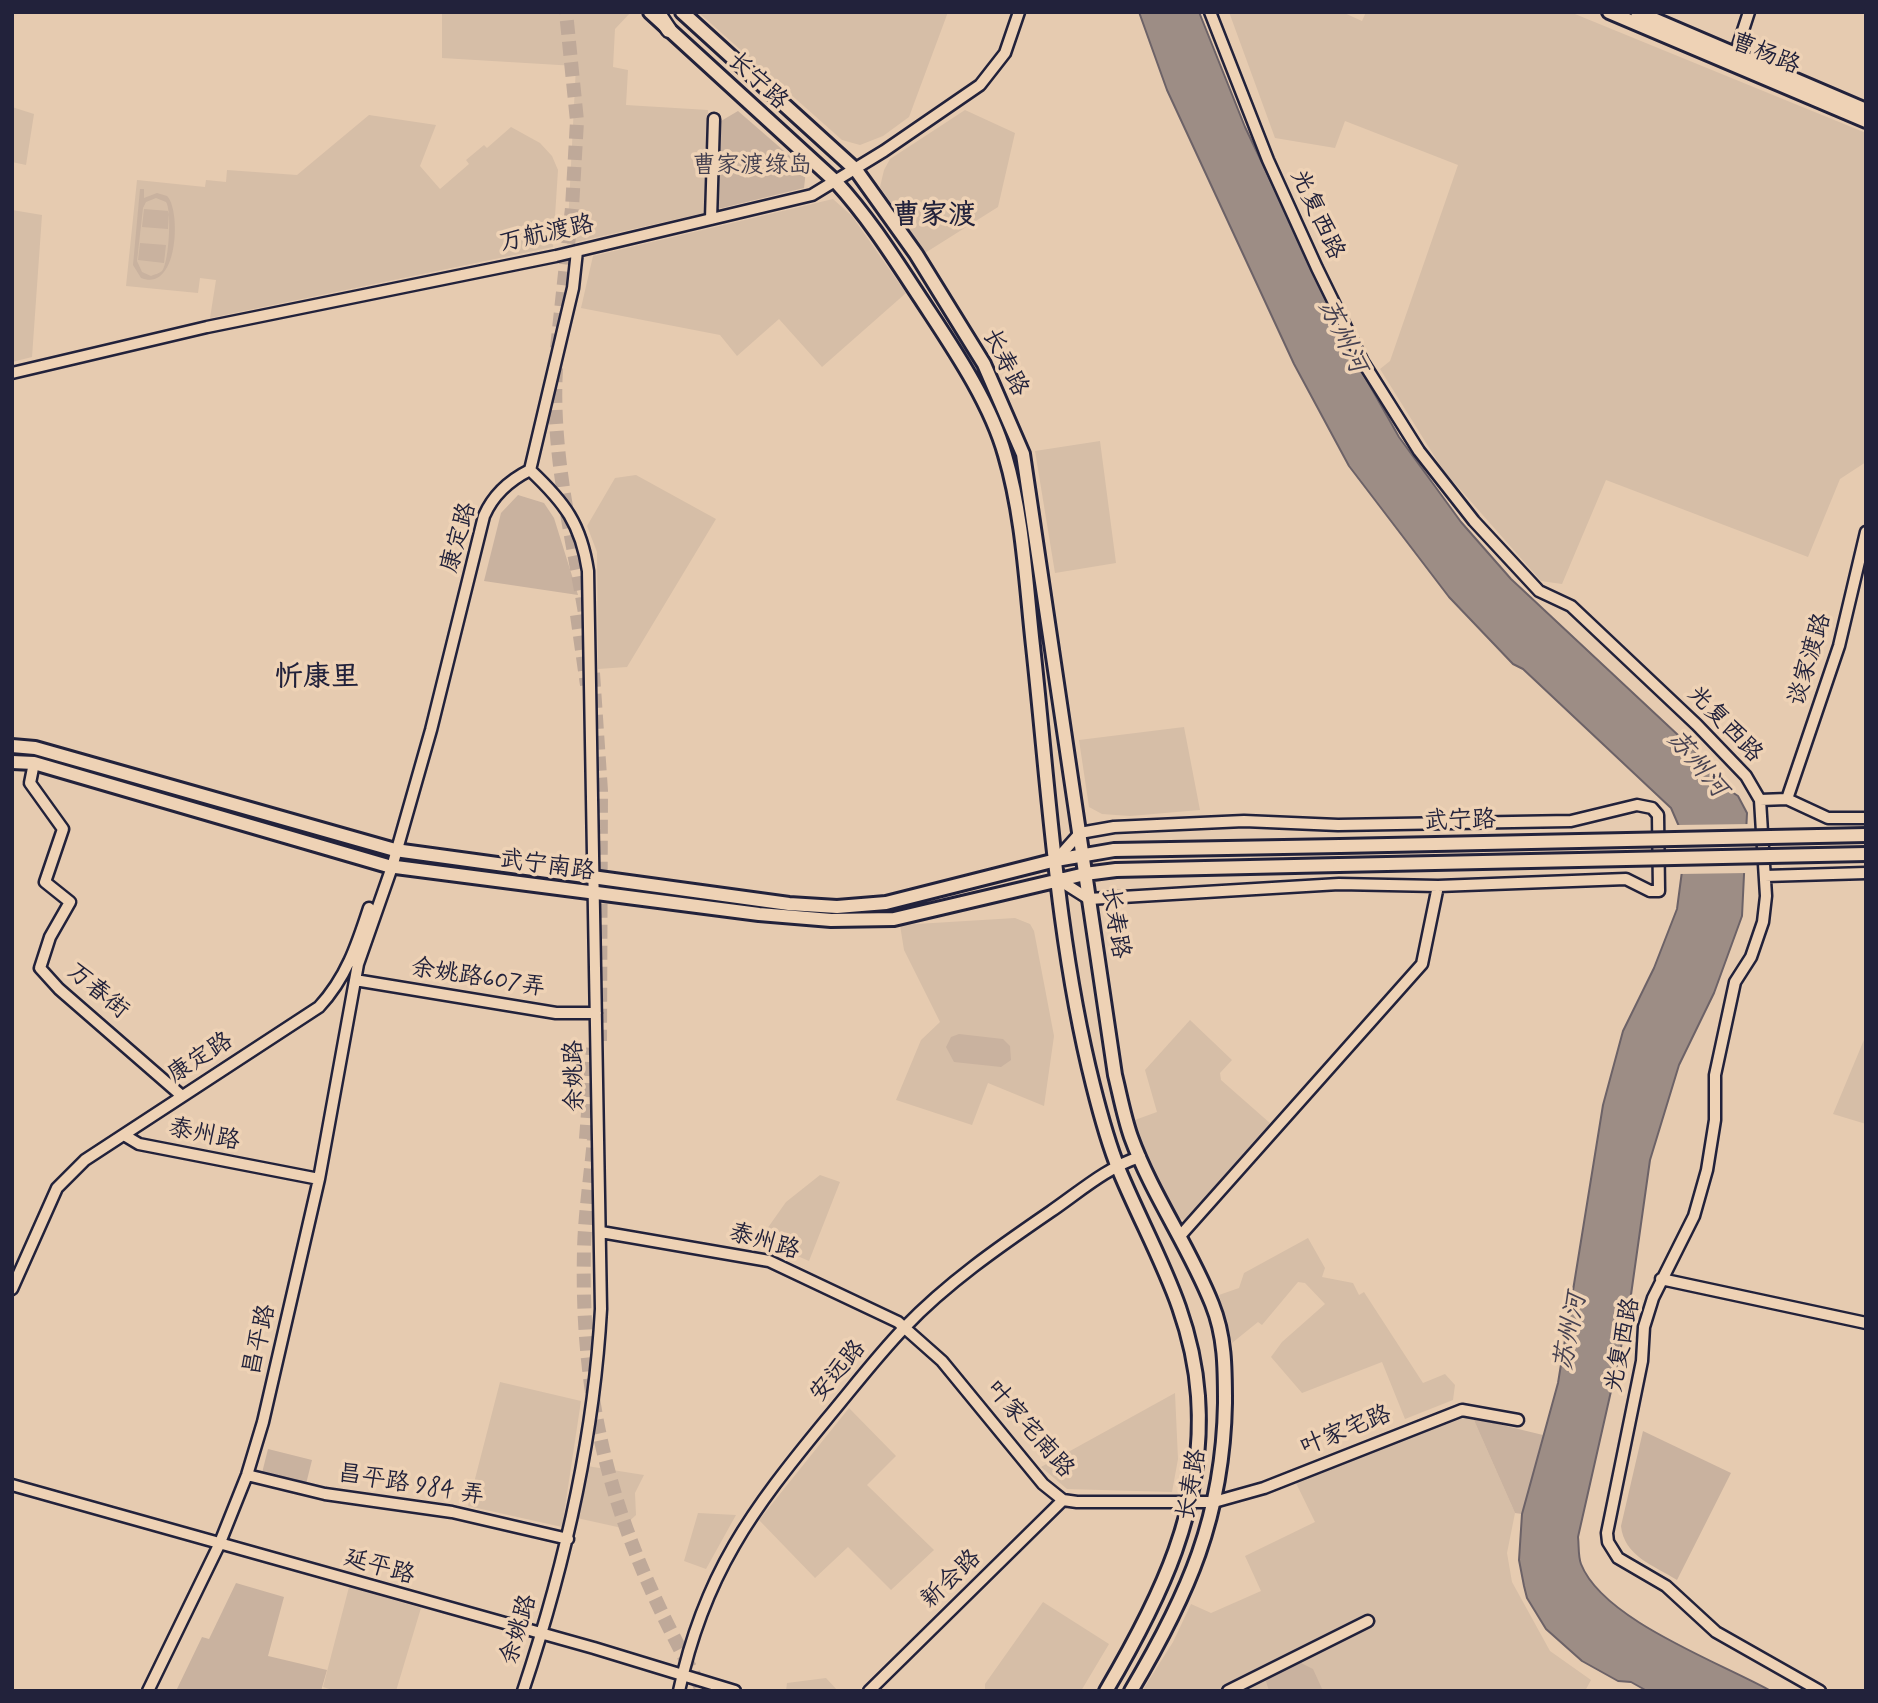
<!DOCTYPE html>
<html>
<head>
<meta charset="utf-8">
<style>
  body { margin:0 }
  #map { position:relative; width:1878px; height:1703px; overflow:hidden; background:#e6cbb0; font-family:Mynerve,sans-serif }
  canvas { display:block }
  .frame { position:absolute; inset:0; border:14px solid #22223b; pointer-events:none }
</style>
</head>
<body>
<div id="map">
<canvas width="1878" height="1703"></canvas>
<div class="frame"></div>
</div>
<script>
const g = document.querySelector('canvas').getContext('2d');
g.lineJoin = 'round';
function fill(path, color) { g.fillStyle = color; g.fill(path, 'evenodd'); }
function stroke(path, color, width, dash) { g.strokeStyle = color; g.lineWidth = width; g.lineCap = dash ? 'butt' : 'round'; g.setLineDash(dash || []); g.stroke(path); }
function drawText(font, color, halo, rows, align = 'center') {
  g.font = font + ' Mynerve,"LXGW WenKai TC",sans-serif'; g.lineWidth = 7; g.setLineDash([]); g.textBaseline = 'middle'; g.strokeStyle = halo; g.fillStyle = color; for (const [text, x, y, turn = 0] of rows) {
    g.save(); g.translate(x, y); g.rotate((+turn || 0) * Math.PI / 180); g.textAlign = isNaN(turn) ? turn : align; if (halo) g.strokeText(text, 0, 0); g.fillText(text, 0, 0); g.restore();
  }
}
fill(new Path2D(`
  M442,12h189l-16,17 -2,38 15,3 -2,35 82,5 -4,103 -137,31 9,-178 -134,-8z
  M698,12h250l-39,105 -26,19 -23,9 -18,-5z
  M1229,12h113l20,9 4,-9h204l296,121v329l-26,17 -32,78 -202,-77 -44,104 -21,-3 -98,-111 -63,-101 10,-8 68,-196 -113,-44 -10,27 -60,-10z
  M12,107l22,7 -8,51 -14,-3z
  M965,110l50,23 -17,74 -73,46 -45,-66 4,-17 6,-11z
  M369,115l67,10 -16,41 20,23 29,-25 -3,-4 18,-15 3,3 24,-21 29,16 12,13 6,14 -5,77 -343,71 6,-38 -16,-2 -2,15 -72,-7 11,-106 68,7 1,-7 20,2 1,-12 70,5z
  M833,199l19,17 54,77 -84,74 -43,-48 -42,37 -17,-21 -139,-27 12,-52z
  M12,210l30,5 -10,142 -20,5z
  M1100,441l16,122 -61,10 -20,-122z
  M636,475l80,44 -89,148 -29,2 -1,-117 -10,-26 28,-48z
  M1184,727l16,83 -70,6 -28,-2 -13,-7 -10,-67z
  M1015,918l15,6 4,7 20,105 -10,70 -56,-23 -16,42 -76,-25 25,-60 19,-18 -36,-72 -4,-25z
  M1190,1020l42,40 -12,13 1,7 50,44 -85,96 -8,-1 -46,-98 25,-9 -12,-42z
  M1866,1035v89l-33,-10z
  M820,1175l20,7 -31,79 -30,-13 -22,-5 29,-41z
  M1308,1238l17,30 -3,9 31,6 6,12 5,-3 59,91 22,-9 10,11 -2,15 -48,19 -23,-57 -80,31 -31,-36 11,-15 43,-38 -20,-21 -7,-1 -36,43 -4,-3 -26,21 -13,-48 20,-7 5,-15z
  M500,1382l81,19 -19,126 -94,-21z
  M1175,1393l3,66 -6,33 -105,-3 -26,-22z
  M849,1408l47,48 -29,29 67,65 -43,40 -43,-43 -33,31 -56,-58z
  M1459,1417l14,1 42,95 -8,40 5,29 38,69 41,29 -6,11h-345l130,-65 -4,-9 -147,74h-77l31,-49 18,-38 20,9 50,-22 -16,-35 70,-34 -20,-41 134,-56z
  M587,1466l57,9 -9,18 1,22 -14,13 -45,-10z
  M698,1513l38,2 -30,54 -22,-8z
  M349,1587l72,21 -25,83h-60l-13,-4z
  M1043,1602l66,42 -28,47h-96v-7z
  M826,1678l12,13h-52l1,-8z`), '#d6bea7');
fill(new Path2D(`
  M738,111l68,59 -2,18 -86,21 3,-88z
  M140,189h4v9l13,-5 10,3c14,13 12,97 -26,82l-8,-13zM156,198l10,4c6,8 3,61 -4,69 -4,3 -6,3 -11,5l-9,-4 -5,-11 6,-53 3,-6z
  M144,209l25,2 -1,18 -26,-2z
  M140,243l26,2 -2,18 -26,-3z
  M518,495l26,8 10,15 24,77 -94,-14 17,-68z
  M959,1034l44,5 7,7 1,14 -10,7 -47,-5 -8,-15 5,-10z
  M1473,1418l70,17 -21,79 -7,-1z
  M1643,1431l88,42 -54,107c-24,-15 -53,-24 -56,-54z
  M268,1449l44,11 -6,24 -44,-11z
  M236,1583l48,14 -16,59 59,14 -6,21h-145l26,-54 7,2z
  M1301,1663l12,6 10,22h-54l-4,-13z`), '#c9b29f');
const water = new Path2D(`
  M1139,12h60l46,115 116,243 38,67 62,85 50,57 183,171 29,36 15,10 9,17 -5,103 -28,77 -35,72 -29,95 -22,156 -50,221c1,8 0,19 3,27 22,56 138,98 190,127h-124l-16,-9 -13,-1 -36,-20 -36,-32 -19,-31 -3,-12 -5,-26 3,-46 36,-131 45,-278 20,-74 31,-63 23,-59 7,-53 -3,-25 -10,-23 -148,-139 -10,-5 -64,-67 -100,-131 -55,-102 -127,-274z`);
fill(water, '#9d8d85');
stroke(water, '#6c6267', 2);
fill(new Path2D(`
  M1750,824l-2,49 -69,1 1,-32 -4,-17z`), '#e6cbb0');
stroke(new Path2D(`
  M557,348l15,-140 5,-87 -11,-109
  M556,368c-5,87 17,171 31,257
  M577,615l10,70
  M593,673l8,118 -1,250
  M595,1127c-3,41 -10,82 -11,123 -4,170 35,293 119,441
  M586,1139l7,-91`), '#bfa999', 14, [14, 7]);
const minor = new Path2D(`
  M1210,12l58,148 49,108 46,94 56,89 55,70 65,70 32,15 126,119 49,51 14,24 6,96 -3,26 -12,35 -16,25 -20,93v45l-8,50 -13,46 -41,82 -9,29 -2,34 -35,172 1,9 10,16 48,28 50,46 104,59
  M1734,58l15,-46
  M711,219l3,-100
  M12,373l195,-46 349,-71 256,-61 72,-44 96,-66 25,-32 14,-41
  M530,470l43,-182 4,-37
  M34,763l-4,20 33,46 -18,53 25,20 -20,35 -10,31 19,21 123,107
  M1787,799l52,-153 27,-114
  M1760,800l27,-1 41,19h38
  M1056,860l24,-27 34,-6 130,-6 94,4 233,-4 66,-16 15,3 6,7 1,76h-9l-24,-12 -188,7 -99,-2 -250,15 -30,-19
  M1765,876l101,-3
  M355,980l201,33h40
  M124,1135l15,9 180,35
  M601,1232l168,29 129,61 44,39 101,123 20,16 14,2h137l50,-14 198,-78 56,10
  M1180,1236l242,-272 16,-78
  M1661,1279l205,44
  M12,1289l45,-101 28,-28 234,-153c27,-29 38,-62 50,-99
  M247,1475l78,19 127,18 116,27
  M12,1485l582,163 141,43
  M148,1691l71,-146 28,-70 16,-53 56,-243 39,-215 34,-97 39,-137 53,-214c9,-21 26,-36 46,-46
  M523,1691c41,-123 71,-252 78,-382l-13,-738c-7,-47 -23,-68 -58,-101
  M679,1691c25,-117 73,-181 147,-271 26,-31 51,-64 79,-93 42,-44 94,-80 145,-115 28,-19 57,-45 90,-55
  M869,1691l194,-191
  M1228,1691l140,-70`);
const major = new Path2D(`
  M650,12l186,170c33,36 58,76 85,117 30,46 69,102 84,156 18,61 21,128 28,191 16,146 24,296 60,439 7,28 15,58 26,85 32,77 73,139 79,226 8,111 -38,203 -92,295
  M682,12l174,158 60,84 68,110 39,90 92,621c5,20 9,42 16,62 21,58 58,109 81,167 13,32 13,64 13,99 -2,114 -37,192 -94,288
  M1609,12l257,109
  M1637,12l229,98
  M12,746l23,2 360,102 394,54 48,3 49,-4 170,-43 58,-10 226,-4
  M12,762l22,1 354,103 371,48 72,6 63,-1 191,-45 31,-4 223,-5`);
const highway = new Path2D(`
  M657,12l12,18`);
stroke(minor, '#22223b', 15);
stroke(major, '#22223b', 18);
stroke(highway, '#22223b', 19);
stroke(minor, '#eed2b5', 10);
stroke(major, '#eed2b5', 12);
stroke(highway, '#eed2b5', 14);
const majorBridge = new Path2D(`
  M1340,846l526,-11
  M1339,865l527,-11`);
stroke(majorBridge, '#22223b', 18, []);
stroke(majorBridge, '#eed2b5', 12);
drawText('24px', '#22223b', '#eed2b5', [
  ["曹杨路",1765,55,22],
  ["长宁路",757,82,43],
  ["光复西路",1316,215,65],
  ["万航渡路",547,235,-12],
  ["长寿路",1004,363,63],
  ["康定路",460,538,-74],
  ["谈家渡路",1811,660,-73],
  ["光复西路",1724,725,46],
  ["武宁路",1460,822,-1],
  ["武宁南路",547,867,8],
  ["长寿路",1114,923,81],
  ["余姚路607弄",478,979,9],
  ["万春街",97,992,40],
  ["康定路",201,1059,-33],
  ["余姚路",576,1076,-91],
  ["泰州路",204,1136,12],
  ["泰州路",764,1243,16],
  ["昌平路",261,1340,-77],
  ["光复西路",1624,1345,-79],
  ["安远路",839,1372,-50],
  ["叶家宅南路",1029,1430,49],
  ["叶家宅路",1346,1432,-22],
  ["长寿路",1193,1485,-80],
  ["昌平路 984 弄",411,1486,9],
  ["延平路",379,1568,16],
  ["新会路",952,1580,-44],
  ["余姚路",520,1630,-73]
]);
drawText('24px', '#433f4f', '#eed2b5', [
  ["曹家渡绿岛",752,167]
]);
drawText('italic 26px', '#474251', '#eed2b5', [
  ["苏州河",1341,337,64],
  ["苏州河",1696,765,50],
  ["苏州河",1572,1332,-79]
]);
drawText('bold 28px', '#22223b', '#eed2b5', [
  ["曹家渡",934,217],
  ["忻康里",317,679]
]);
</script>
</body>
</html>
